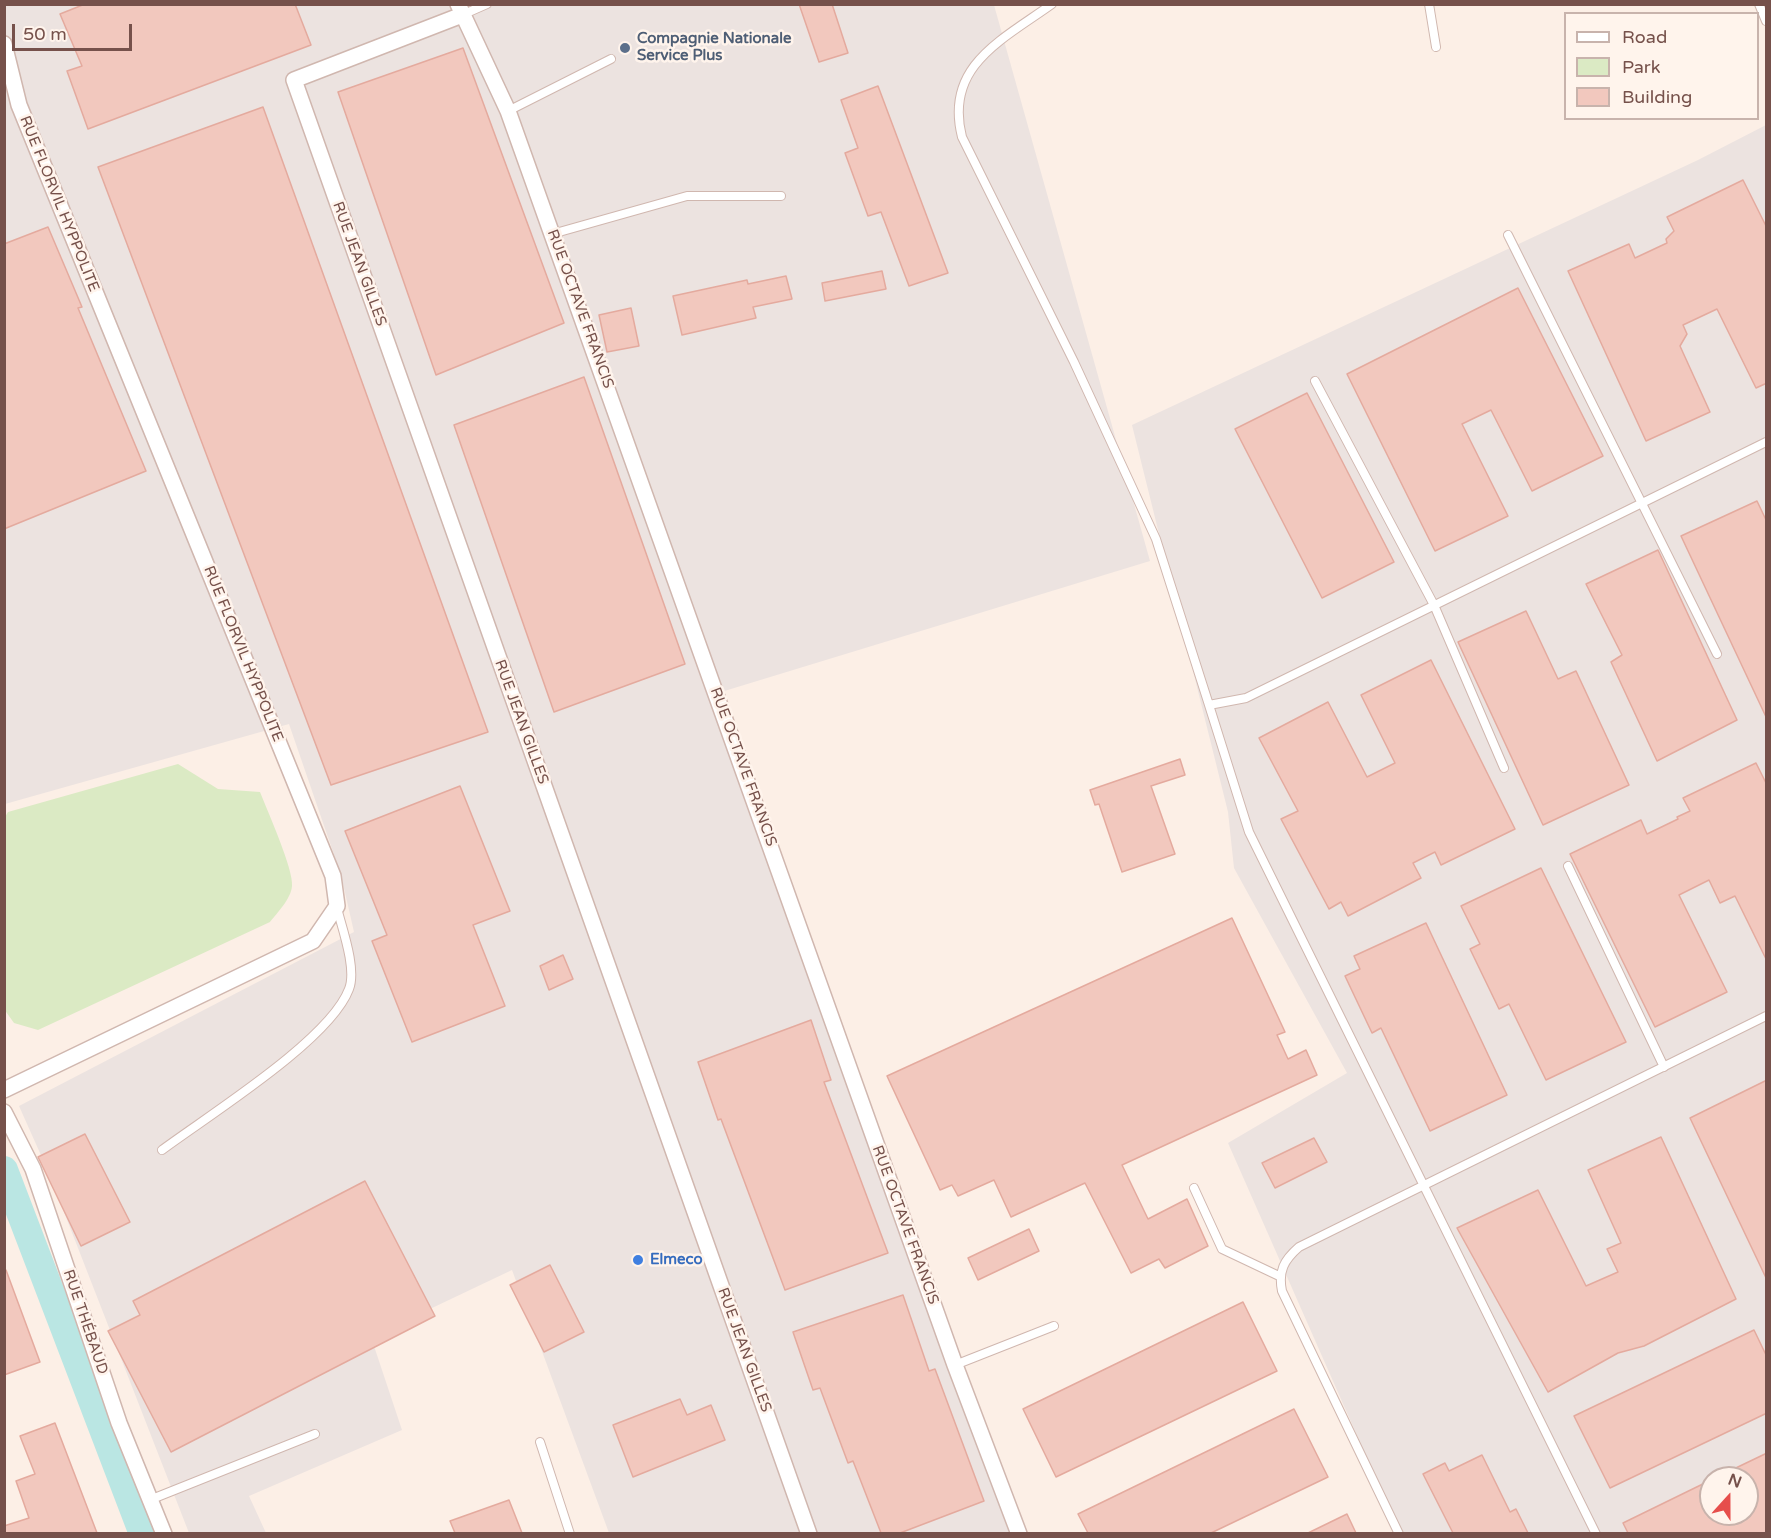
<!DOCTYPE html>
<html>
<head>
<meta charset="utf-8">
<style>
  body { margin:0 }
  #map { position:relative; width:1771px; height:1538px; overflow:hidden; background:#fcefe6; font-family:"Varela Round",sans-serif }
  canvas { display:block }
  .frame { position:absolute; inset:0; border:6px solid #76514b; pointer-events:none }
  .legend { position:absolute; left:1564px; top:12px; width:195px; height:108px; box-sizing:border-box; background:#fff4ec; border:2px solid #c8b3ac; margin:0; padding:8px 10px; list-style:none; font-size:18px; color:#76514b }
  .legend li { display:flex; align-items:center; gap:12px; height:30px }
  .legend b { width:30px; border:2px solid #c8b3ac }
  .north { position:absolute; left:1699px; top:1466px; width:60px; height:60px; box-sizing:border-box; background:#fff4ec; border:2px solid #c8b3ac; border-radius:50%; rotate:21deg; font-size:16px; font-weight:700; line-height:24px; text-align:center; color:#76514b }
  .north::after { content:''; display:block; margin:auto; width:21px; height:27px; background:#e64e4c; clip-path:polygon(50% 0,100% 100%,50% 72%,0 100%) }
  .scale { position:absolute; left:12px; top:24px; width:120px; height:27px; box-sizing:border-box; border:3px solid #76514b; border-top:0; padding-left:8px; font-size:18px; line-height:21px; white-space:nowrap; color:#76514b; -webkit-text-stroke:4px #fff4ec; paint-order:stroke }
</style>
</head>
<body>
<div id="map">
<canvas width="1771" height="1538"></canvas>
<div class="frame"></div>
<ul class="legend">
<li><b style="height:8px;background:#fff"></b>Road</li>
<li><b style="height:16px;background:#dbeac4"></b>Park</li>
<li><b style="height:16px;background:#f2c8be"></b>Building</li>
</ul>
<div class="north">N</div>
<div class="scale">50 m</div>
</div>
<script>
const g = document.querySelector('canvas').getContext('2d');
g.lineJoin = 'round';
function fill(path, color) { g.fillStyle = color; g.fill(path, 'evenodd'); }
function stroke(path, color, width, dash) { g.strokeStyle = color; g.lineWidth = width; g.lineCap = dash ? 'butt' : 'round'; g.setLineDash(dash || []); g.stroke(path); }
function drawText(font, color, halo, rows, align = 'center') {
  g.font = font + ' "Varela Round",sans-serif'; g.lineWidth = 5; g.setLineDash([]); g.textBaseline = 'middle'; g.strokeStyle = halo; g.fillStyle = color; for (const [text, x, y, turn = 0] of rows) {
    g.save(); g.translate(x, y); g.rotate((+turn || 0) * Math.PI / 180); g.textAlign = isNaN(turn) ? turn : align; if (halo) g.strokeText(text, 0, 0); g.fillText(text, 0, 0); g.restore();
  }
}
fill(new Path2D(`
  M5,5h989l156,556 -442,135 304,837h-403l-97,-263 -141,67 31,93 -153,66 17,37h-77l-141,-362 -29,-65 335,-174 -13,-57 -52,-151 -284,80z
  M1766,125v1408h-366l-172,-390 119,-70 -113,-205 -6,-56 -96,-387 566,-265zM1711,1478h36v36h-36z`), '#ece3e0');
fill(new Path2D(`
  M178,764l40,25 42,3c7,18 34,78 32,94 -1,13 -15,27 -22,36l-232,108 -24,-7 -10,-14 1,-192 3,-5z`), '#dbeac4');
stroke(new Path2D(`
  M4,1170l139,364`), '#bae6e3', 28);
const building = new Path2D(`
  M85,4h210l16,41 -223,84 -21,-58 15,-5 -22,-52z
  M799,4h33l16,49 -29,9z
  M463,48l101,275 -128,52 -98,-283z
  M878,86l70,187 -39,13 -28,-74 -13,4 -23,-63 13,-5 -17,-48z
  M263,107l225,625 -157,53 -233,-618z
  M1743,180l24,48v155l-11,5 -39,-79 -34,16 4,9 -7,12 30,66 -64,29 -78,-170 61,-27 6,14 32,-15 -1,-4 8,-8 -7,-14z
  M48,227l34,80 -4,1 68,163 -142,58v-285z
  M882,271l4,18 -61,12 -3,-18z
  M786,276l6,23 -39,8 3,11 -74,17 -9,-39 74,-16 1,4z
  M1518,288l85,168 -71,35 -41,-81 -29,14 46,92 -73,35 -88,-177z
  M631,308l8,38 -32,6 -8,-37z
  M584,377l101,287 -131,48 -100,-287z
  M1307,393l87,169 -72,36 -87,-169z
  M1757,501l10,21v197l-86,-183z
  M1658,550l79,170 -80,41 -46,-99 11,-7 -36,-71z
  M1526,611l32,68 18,-8 53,114 -86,40 -85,-183z
  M1431,660l84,169 -74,36 -6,-13 -22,11 8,15 -73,38 -7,-14 -12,7 -48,-90 17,-8 -39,-73 69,-36 39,75 28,-14 -34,-68z
  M1180,759l5,16 -34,11 24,68 -53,18 -23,-68 -4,1 -5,-15z
  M1756,763l11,22v176l-32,-65 -15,7 -11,-23 -30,15 48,97 -72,35 -85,-173 71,-34 6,14 31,-15 -1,-2 13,-6 -7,-13z
  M460,786l50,125 -37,14 32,81 -93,36 -40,-101 15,-6 -42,-104z
  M1541,868l85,174 -80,38 -37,-76 -10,5 -29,-60 10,-5 -19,-38z
  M1232,918l53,114 -8,3 11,24 18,-9 11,25 -195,90 26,54 39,-20 21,47 -43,22 -6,-9 -28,14 -46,-90 -74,34 -17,-37 -36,16 -6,-11 -12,5 -53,-114z
  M1426,923l81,172 -77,36 -49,-103 -9,5 -27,-57 15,-7 -6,-13z
  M563,955l10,24 -24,11 -9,-24z
  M811,1020l20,60 -7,2 64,171 -103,37 -64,-171 -3,1 -20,-58z
  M1767,1080v200l-77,-162z
  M85,1134l45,88 -49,24 -43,-89z
  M1661,1137l75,162 -92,47 -26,7 -70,39 -91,-164 81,-38 48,96 32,-14 -11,-23 14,-6 -33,-73z
  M1314,1138l13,24 -52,26 -13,-25z
  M365,1181l70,135 -264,136 -63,-121 32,-16 -7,-14z
  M1029,1229l10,22 -61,29 -10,-22z
  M550,1265l34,67 -40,20 -34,-67z
  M6,1270l34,92 -36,13v-104z
  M903,1295l26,76 6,-2 49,132 -84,32h-19l-28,-72 -5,2 -28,-75 -7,2 -20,-58z
  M1243,1302l34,69 -221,106 -33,-68z
  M1754,1330l13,27v56l-157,75 -36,-72z
  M680,1399l7,16 24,-10 14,35 -92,37 -20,-52z
  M1294,1409l34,68 -117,56h-123l-10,-19z
  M55,1423l42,110h-93v-7l25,-8 -13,-37 19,-7 -15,-38z
  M1767,1453v80h-139l-5,-10 88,-43v34h36v-36h-32z
  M1482,1455l28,57 6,-3 12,24h-75l-30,-59 22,-11 4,8z
  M509,1500l13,33h-67l-5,-12z
  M1347,1514l9,19h-48z`);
fill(building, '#f2c8be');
stroke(building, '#e4aa9e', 1.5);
const service = new Path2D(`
  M1052,4c-50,36 -108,62 -90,133l112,225 82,177 53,166
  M1429,4l7,43
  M1759,4l7,17
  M462,15l25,-11
  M508,111l103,-52
  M552,234l135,-38h94
  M1508,235l209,419
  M1315,381l119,224 70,163
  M1568,866l96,201
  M162,1150c47,-35 168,-110 187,-161 8,-20 -7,-61 -12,-81
  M1194,1188l28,61 57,27
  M955,1365l99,-39
  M540,1442l30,92
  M152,1499l163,-65
  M1399,1534l-117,-243c-4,-20 2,-31 17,-44l467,-231
  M1596,1534l-347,-702 -40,-127 37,-7 520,-256`);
const minor = new Path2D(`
  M458,4l50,107 447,1254 64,169
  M462,15l-168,65 515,1454
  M4,44l15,61 314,771 4,30 -24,35 -309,149
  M4,1112l29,57 86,254 45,111`);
stroke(service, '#d0b7af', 10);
stroke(minor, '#d0b7af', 18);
stroke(service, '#fff', 8);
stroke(minor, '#fff', 15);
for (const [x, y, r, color] of [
  [625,48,6,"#5c6f8a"],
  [638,1260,6,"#3f7fe0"]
]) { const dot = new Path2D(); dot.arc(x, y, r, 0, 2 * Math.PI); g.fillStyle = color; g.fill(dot); stroke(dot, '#fff4ec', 2); }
drawText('bold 15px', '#4e5e75', '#fff4ec', [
  ["Compagnie Nationale",637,39],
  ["Service Plus",637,56]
], 'left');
drawText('15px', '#76514b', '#fff4ec', [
  ["RUE FLORVIL HYPPOLITE",59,204,68],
  ["RUE JEAN GILLES",359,264,70],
  ["RUE OCTAVE FRANCIS",580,309,70],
  ["RUE FLORVIL HYPPOLITE",243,654,68],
  ["RUE JEAN GILLES",521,722,70],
  ["RUE OCTAVE FRANCIS",743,767,70],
  ["RUE OCTAVE FRANCIS",905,1225,70],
  ["RUE THÉBAUD",85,1322,71],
  ["RUE JEAN GILLES",744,1350,70]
]);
drawText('bold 15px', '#366cbe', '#fff4ec', [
  ["Elmeco",650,1260]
], 'left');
</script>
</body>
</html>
